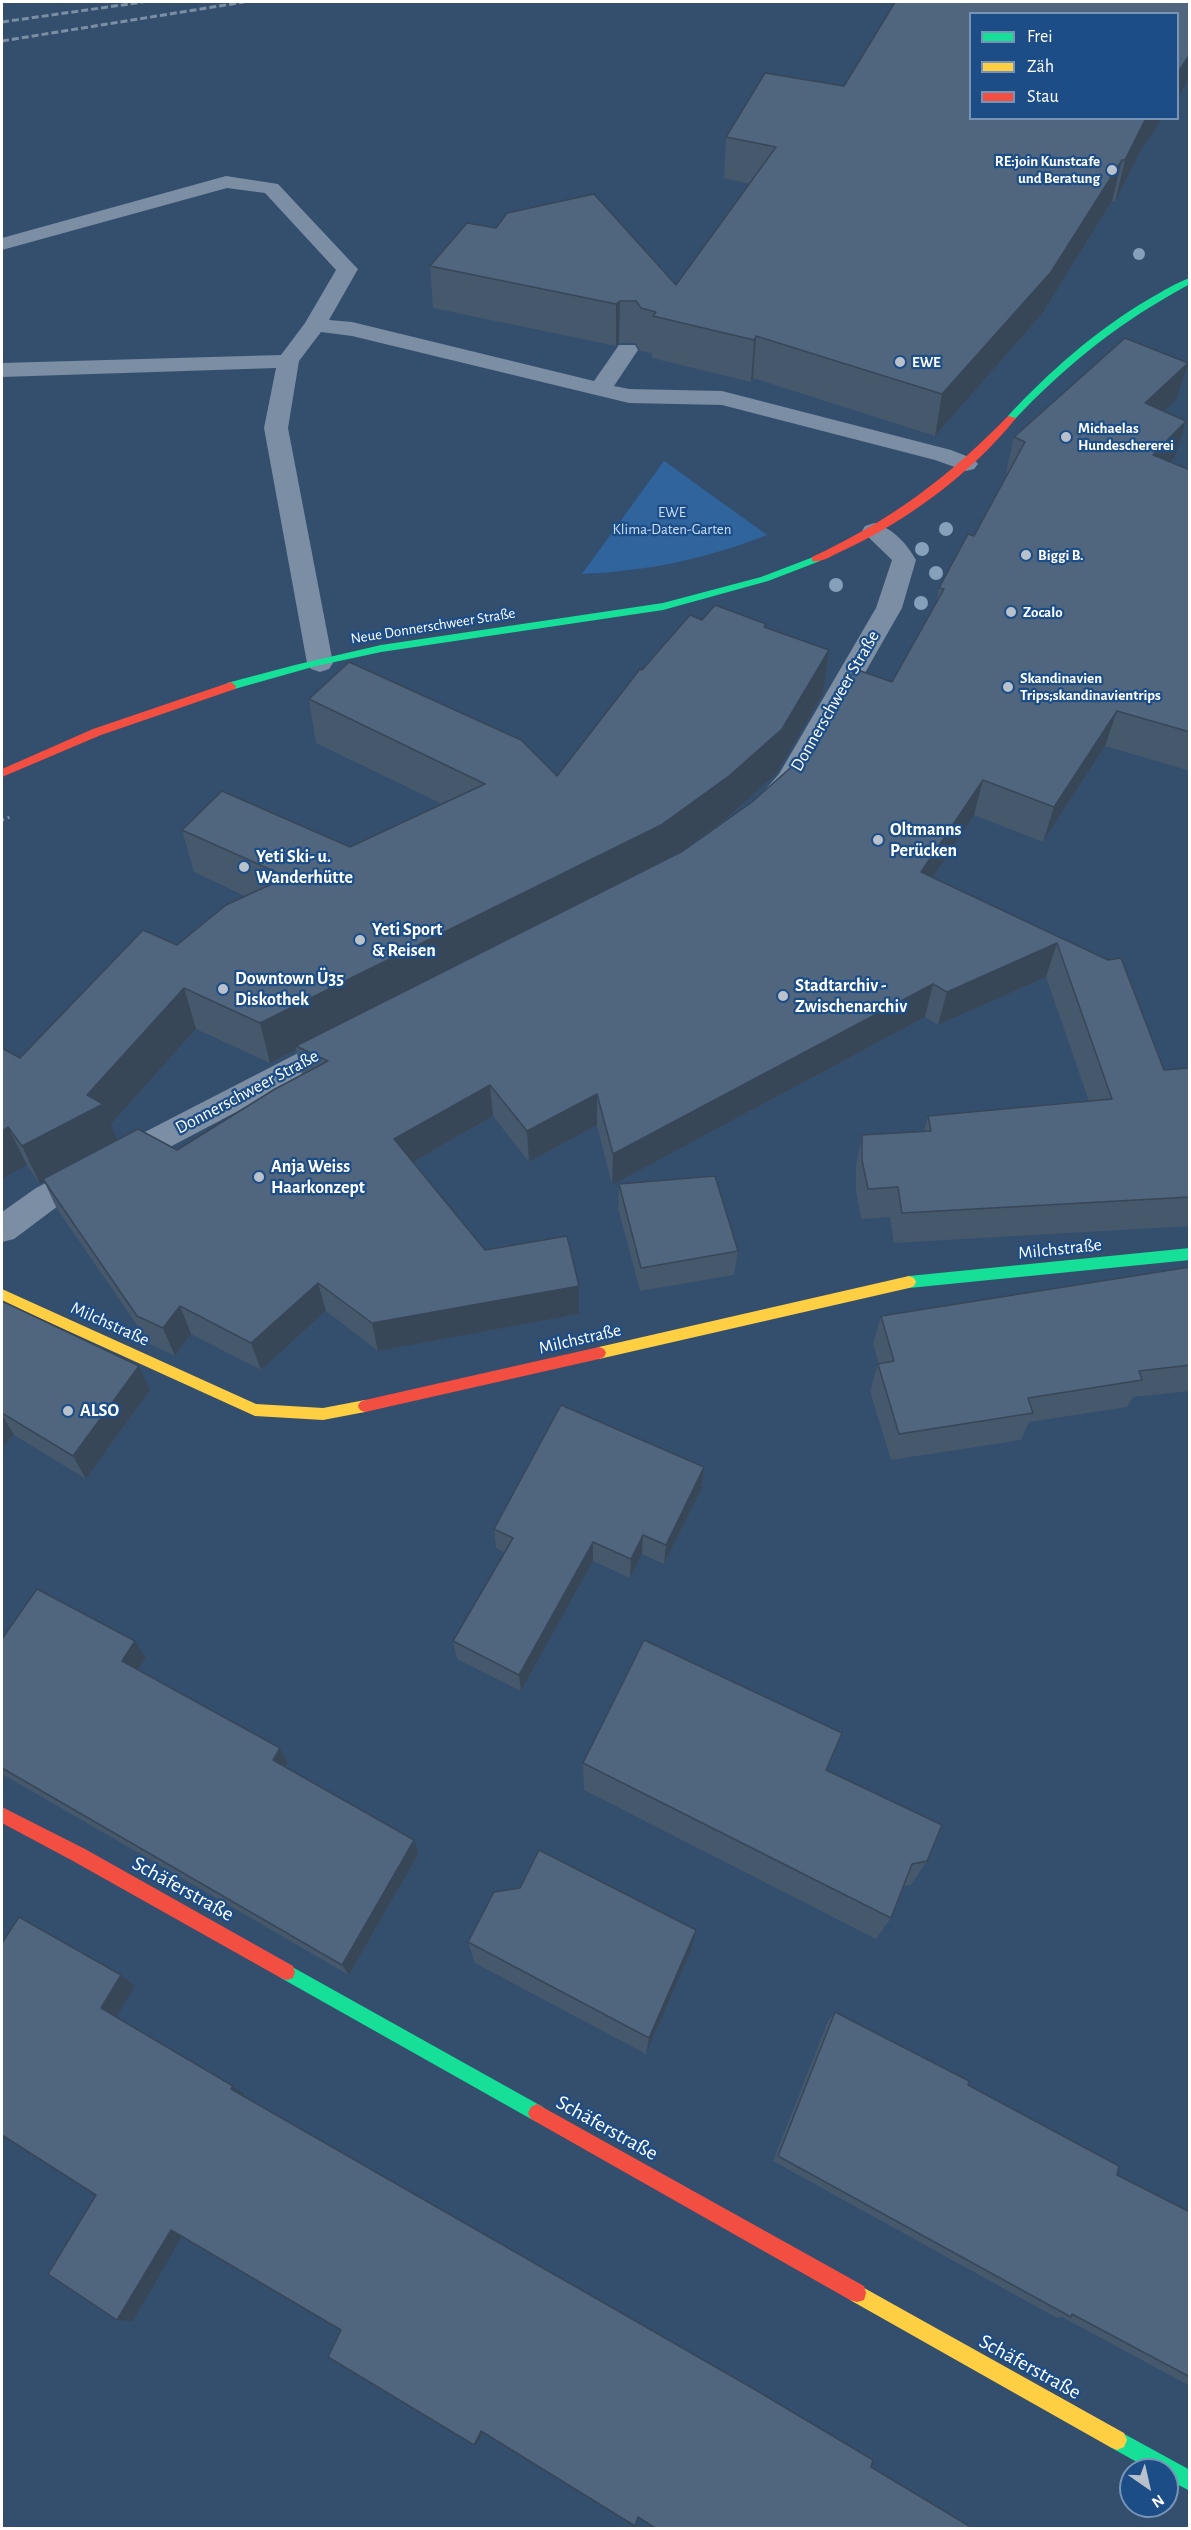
<!DOCTYPE html>
<html>
<head>
<meta charset="utf-8">
<style>
  body { margin:0 }
  #map { position:relative; width:1191px; height:2530px; overflow:hidden; background:#344f6e; font-family:"Alegreya Sans",sans-serif }
  canvas { display:block }
  .frame { position:absolute; inset:0; border:3px solid #fff; pointer-events:none }
  .legend { position:absolute; left:969px; top:12px; width:210px; height:108px; box-sizing:border-box; background:#1c4d86; border:2px solid #7794b6; margin:0; padding:8px 10px; list-style:none; font-size:18px; color:#fff }
  .legend li { display:flex; align-items:center; gap:12px; height:30px }
  .legend b { width:30px; border:2px solid #7794b6 }
  .north { position:absolute; left:1119px; top:2458px; width:60px; height:60px; box-sizing:border-box; background:#1c4d86; border:2px solid #7794b6; border-radius:50%; rotate:146deg; font-size:16px; font-weight:700; line-height:24px; text-align:center; color:#fff }
  .north::after { content:''; display:block; margin:auto; width:21px; height:27px; background:#b8c1cc; clip-path:polygon(50% 0,100% 100%,50% 72%,0 100%) }
</style>
</head>
<body>
<div id="map">
<canvas width="1191" height="2530"></canvas>
<div class="frame"></div>
<ul class="legend">
<li><b style="height:8px;background:#16e098"></b>Frei</li>
<li><b style="height:8px;background:#ffcf43"></b>Zäh</li>
<li><b style="height:8px;background:#f24e42"></b>Stau</li>
</ul>
<div class="north">N</div>
</div>
<script>
const g = document.querySelector('canvas').getContext('2d');
g.lineJoin = 'round';
function fill(path, color) { g.fillStyle = color; g.fill(path, 'evenodd'); }
function stroke(path, color, width, dash) { g.strokeStyle = color; g.lineWidth = width; g.lineCap = dash ? 'butt' : 'round'; g.setLineDash(dash || []); g.stroke(path); }
function drawText(font, color, halo, rows, align = 'center') {
  g.font = font + ' "Alegreya Sans",sans-serif'; g.lineWidth = 4.5; g.setLineDash([]); g.textBaseline = 'middle'; g.strokeStyle = halo; g.fillStyle = color; for (const [text, x, y, turn = 0] of rows) {
    g.save(); g.translate(x, y); g.rotate((+turn || 0) * Math.PI / 180); g.textAlign = isNaN(turn) ? turn : align; if (halo) g.strokeText(text, 0, 0); g.fillText(text, 0, 0); g.restore();
  }
}
fill(new Path2D(`
  M664,461l103,74c-61,24 -120,36 -185,39z`), '#30649d');
stroke(new Path2D(`
  M2,820l10,-4`), '#7b8ea4', 3, [2, 4]);
fill(new Path2D(`
  M226,176l52,8 76,81 4,4 -29,51 23,2 242,59 25,-36h16l3,5 -24,36 15,3 93,2 229,59 23,9 4,5 -4,5 -8,2 -31,-11 -213,-55 -93,-2 -277,-67 -31,-4 -22,29 -11,67 45,235 -4,6 -9,3 -9,-3 -4,-6 -43,-235 12,-60 -274,9v-14l279,-8 24,-32 31,-53 -71,-77 -38,-5 -225,62v-12z`), '#7b8ea4');
fill(new Path2D(`
  M874,523c19,5 33,21 42,37l-14,48 -103,180c-11,10 -17,15 -32,11l-4,-7 16,-18 97,-166 16,-48 -30,-29 3,-5z
  M339,1032l11,4 4,8 -4,8 -292,154 -44,33 -12,3v-30l34,-24z`), '#7b8ea4');
fill(new Path2D(`
  M1190,278v6c-69,37 -122,79 -176,136h-6v-4c42,-45 87,-85 141,-117 13,-7 26,-16 41,-21z
  M816,556l4,1v4l-52,20 -105,29 -282,42 -65,14 -85,24 -5,-4 1,-3 68,-18 86,-20 282,-42 98,-26z
  M1190,1248v12l-281,28 -5,-2 -2,-4 2,-4 5,-2z
  M287,1964l256,143 3,6 -3,6 -6,3 -6,-3 -250,-141 -2,-6 2,-6z
  M1117,2430l73,40v21l-23,-12v-9h-16l-41,-23 -3,-7 3,-7z`), '#16e098');
fill(new Path2D(`
  M909,1276l5,2 2,4 -2,4 -5,2 -310,71 -5,-2 -2,-4 2,-4 5,-2z
  M2,1289l254,115 67,4 42,-8 5,2 2,4 -2,4 -5,2 -42,8 -68,-4 -253,-115z
  M857,2284l267,149 3,7 -3,7 -7,3 -7,-3 -260,-147 -2,-7 2,-7z`), '#ffcf43');
fill(new Path2D(`
  M1008,416l8,2c-45,56 -109,103 -174,133 -9,4 -20,12 -30,10v-4c78,-36 137,-80 196,-141z
  M231,682l5,4 -1,3 -134,46 -99,42v-8l91,-40z
  M599,1347l5,2 2,4 -2,4 -5,2 -234,53 -5,-2 -2,-4 2,-4 5,-2z
  M2,1807l83,42 208,117 2,6 -2,6 -6,2 -6,-2 -208,-117 -71,-38z
  M537,2104l327,182 2,7 -2,7 -7,2 -7,-2 -319,-181 -3,-6 3,-6z`), '#f24e42');
stroke(new Path2D(`
  M2,22l141,-20
  M2,41l242,-39`), '#7b8fa3', 3, [7, 3]);
g.fillStyle = '#869fba';
for (const [x, y, r] of [
  [1139,254,6],
  [946,529,7],
  [922,549,7],
  [936,573,7],
  [836,585,7],
  [921,603,7]
]) { g.beginPath(); g.arc(x, y, r, 0, 2 * Math.PI); g.fill(); }
fill(new Path2D(`
  M895,2h295v75l-12,21v-84h-208v104h193l-21,30 -27,54 -3,-1 -70,113 -107,122 -182,-58 -2,4 -99,-24v-5l-12,-2 -5,-8h-16l-3,3 -183,-38 -3,-42 37,-43 29,5 11,-15 87,-19 82,91 74,-101 -26,-6 2,-41 39,-64 79,13 42,-69z
  M1188,363l-11,36 -13,12 22,10 -11,36 -5,5 20,8v301l-85,-25 -62,96 -69,-27 -41,62 175,83 56,110 26,-2v158l-296,17 -4,-26 -29,2 -5,-29v-24l6,-31 62,-4 4,-15 161,-15 -43,-124 -108,48 -13,-8 -313,168 -15,-60 -68,37 -36,-46 -80,46 72,88 94,64 -201,37 -52,-40 -65,59 -70,-36 -16,22 -25,-12 -93,-135 -13,-28 -4,3 -13,-19 -25,14 18,-121 225,-162 -51,-24 -12,-42 168,17 92,-43 -126,-61 -7,-44 248,77 85,-106 60,-50 64,7 63,23 -6,44 -46,79 -51,46 -48,34 5,-2 69,-49 140,-120 44,-78 3,-16 35,-52 33,-62 -1,-1 8,-36zM196,1029l74,34 26,-13 6,25 -125,75 -60,-10 -6,-16z
  M619,1184l119,67 -4,24 -94,16 -22,-83z
  M1190,1267v124l-57,6 -6,10 -98,15 -8,18 -130,20 -21,-69 8,-27h1l-6,-20 8,-28z
  M2,1301l148,89 -64,89 -72,-44 -12,12z
  M704,1467l-2,21 -38,76 -22,-10 -12,24 -37,-17 -72,130 -64,-32 -4,-18 52,-88 -9,-5 -2,-19z
  M2,1639l144,19 -8,12 142,78 8,15 -2,5 133,85 -70,122 -347,-201z
  M583,1763l244,7 100,91 -16,24 -8,1 -12,32 -15,21 -292,-149z
  M696,1930l-5,21 -45,103 -171,-91 -7,-21z
  M835,2012l133,73 149,90 73,37v174l-128,-69 -5,1 -284,-157 55,-140z`), '#45586c');
fill(new Path2D(`
  M1190,54v23l-12,21v-26z
  M1146,118h17l-21,30 -27,54 10,-42z
  M1122,160l-10,41 -70,113 -107,122 7,-42z
  M620,301l-1,42 -3,3v-42z
  M756,336l-3,42 -2,4 3,-42z
  M1188,363l-11,36 -43,40 11,-36z
  M1186,421l-11,36 -33,34 11,-36z
  M829,650l-6,44 -46,79 -51,46 -67,48 -363,179v4l-26,13 -10,-40z
  M1117,711l-12,35 -62,96 11,-35z
  M983,780l-9,35 -60,91 7,-34z
  M1057,943l-11,34 -108,48 9,-33z
  M933,984l-8,33 -313,168 1,-31z
  M184,988l12,41 -85,95 7,18 -78,42 -18,-38 65,-51z
  M490,1085l3,31 -94,54 -5,-31z
  M597,1094v31l-68,37 -2,-31z
  M8,1127l19,38 -25,14v-48z
  M318,1283l8,28 -65,59 -10,-27z
  M579,1286v28l-201,37 -6,-28z
  M180,1306l11,28 -16,22 -12,-28z
  M139,1366l11,24 -64,89 -13,-23z
  M2,1415l12,20 -12,12z
  M704,1467l-2,21 -38,76 2,-19z
  M643,1535l-1,19 -12,24 1,-19z
  M593,1542v19l-72,130 -2,-16z
  M135,1641l11,17 -13,20 -11,-17z
  M280,1748l8,15 -7,12 -8,-15z
  M414,1840l5,13 -70,122 -7,-10z
  M696,1930l-5,21 -45,103 3,-16z
  M121,1975l14,11 -19,32 -15,-10z
  M233,2086l11,8 -2,3 -11,-8z
  M171,2230l13,3 -51,88 -16,-1z
  M485,2428l-6,13 -5,4 7,-14z`), '#384758');
const building = new Path2D(`
  M895,2h295v52l-12,18v-58h-208v104h176l-21,42h-3l-71,112 -109,122 -186,-58 -2,4 -101,-24 3,-4 -15,-4 -5,-7h-16l-4,3 -186,-38 37,-43 29,5 11,-15 87,-19 82,91 100,-138 -50,-10 39,-64 79,13 42,-69z
  M1125,338l63,25 -43,40 41,18 -33,34 37,15v262l-73,-21 -63,96 -71,-27 -62,92 187,88 13,-2 43,112 26,-2v129l-288,16 -4,-26 -30,2 -6,-29v-25l69,-4 -3,-15 184,-17 -55,-156 -110,49 -14,-8 -320,170 -16,-60 -70,37 -37,-46 -96,54 91,111 82,-14 12,50 -207,37 -54,-40 -67,60 -71,-37 -17,22 -26,-12 -94,-137 95,-50 39,21 98,-61 53,-28 -32,-15 387,-195 69,-49 54,-48 49,-85 37,13 52,-93 -5,-1 29,-54 6,2 51,-94 -11,-5z
  M715,605l51,19 -2,3 65,23 -47,79 -53,47 -68,49 -401,198 -76,-35 -97,107 16,9 -81,42 -14,-19 -6,4v-83l18,10 123,-128 34,15 49,-40 61,-28 -105,-47 40,-39 128,56 135,-63 -176,-85 40,-37 172,78 36,36 83,-107 2,1 48,-55 12,5z
  M715,1176l23,75 -97,17 -22,-84z
  M1190,1267v98l-51,6 3,9 -114,18 5,15 -134,21 -21,-70 16,-3 -13,-45z
  M2,1301l137,65 -66,90 -71,-43z
  M561,1405l143,62 -38,78 -23,-10 -12,24 -38,-17 -74,133 -66,-34 60,-103 -19,-9z
  M37,1589l98,52 -13,20 158,87 -7,12 141,80 -72,125 -340,-197v-129z
  M644,1640l198,93 -16,37 116,55 -15,36 -15,3 -21,54 -308,-155z
  M539,1850l157,80 -47,108 -181,-96 26,-50 26,-4z
  M19,1917l102,58 -20,33 132,78 -2,3 523,300 119,71 -2,7 103,62h-317l-19,-12 -3,9 -154,-95 -7,14 -146,-88 13,-27 -170,-100 -54,90 -69,-46 48,-79 -94,-60v-192z
  M835,2012l134,69 -1,4 151,81 -2,9 73,37v165l-118,-63 -1,3 -293,-161z`);
fill(building, '#50667e');
stroke(building, '#384758', 1.5);
for (const [x, y, r, color] of [
  [1112,170,6,"#b8c1cc"],
  [900,362,6,"#b8c1cc"],
  [1066,437,6,"#b8c1cc"],
  [1026,555,6,"#b8c1cc"],
  [1011,612,6,"#b8c1cc"],
  [1008,687,6,"#b8c1cc"],
  [878,840,6,"#b8c1cc"],
  [244,867,6,"#b8c1cc"],
  [360,940,6,"#b8c1cc"],
  [223,989,6,"#b8c1cc"],
  [783,996,6,"#b8c1cc"],
  [259,1177,6,"#b8c1cc"],
  [68,1411,6,"#b8c1cc"]
]) { const dot = new Path2D(); dot.arc(x, y, r, 0, 2 * Math.PI); g.fillStyle = color; g.fill(dot); stroke(dot, '#1c4d86', 2); }
drawText('bold 15px', '#fff', '#1c4d86', [
  ["RE:join Kunstcafe",1100,161,"right"],
  ["und Beratung",1100,178,"right"],
  ["EWE",912,362],
  ["Michaelas",1078,428],
  ["Hundeschererei",1078,445],
  ["Biggi B.",1038,555],
  ["Zocalo",1023,612],
  ["Skandinavien",1020,678],
  ["Trips;skandinavientrips",1020,695]
], 'left');
drawText('15px', '#c9e0f8', '#1c4d86', [
  ["EWE",672,512],
  ["Klima-Daten-Garten",672,529]
]);
drawText('15px', '#fff', '#1c4d86', [
  ["Neue Donnerschweer Straße",433,626,-9]
]);
drawText('18px', '#fff', '#1c4d86', [
  ["Donnerschweer Straße",835,701,-60],
  ["Donnerschweer Straße",247,1092,-28],
  ["Milchstraße",1060,1249,-6],
  ["Milchstraße",110,1324,24],
  ["Milchstraße",580,1339,-13]
]);
drawText('bold 18px', '#fff', '#1c4d86', [
  ["Oltmanns",890,830],
  ["Perücken",890,851],
  ["Yeti Ski- u.",256,857],
  ["Wanderhütte",256,878],
  ["Yeti Sport",372,930],
  ["& Reisen",372,951],
  ["Downtown Ü35",235,979],
  ["Diskothek",235,1000],
  ["Stadtarchiv -",795,986],
  ["Zwischenarchiv",795,1007],
  ["Anja Weiss",271,1167],
  ["Haarkonzept",271,1188],
  ["ALSO",80,1411]
], 'left');
drawText('21px', '#fff', '#1c4d86', [
  ["Schäferstraße",183,1889,29],
  ["Schäferstraße",607,2128,29],
  ["Schäferstraße",1030,2367,29]
]);
</script>
</body>
</html>
